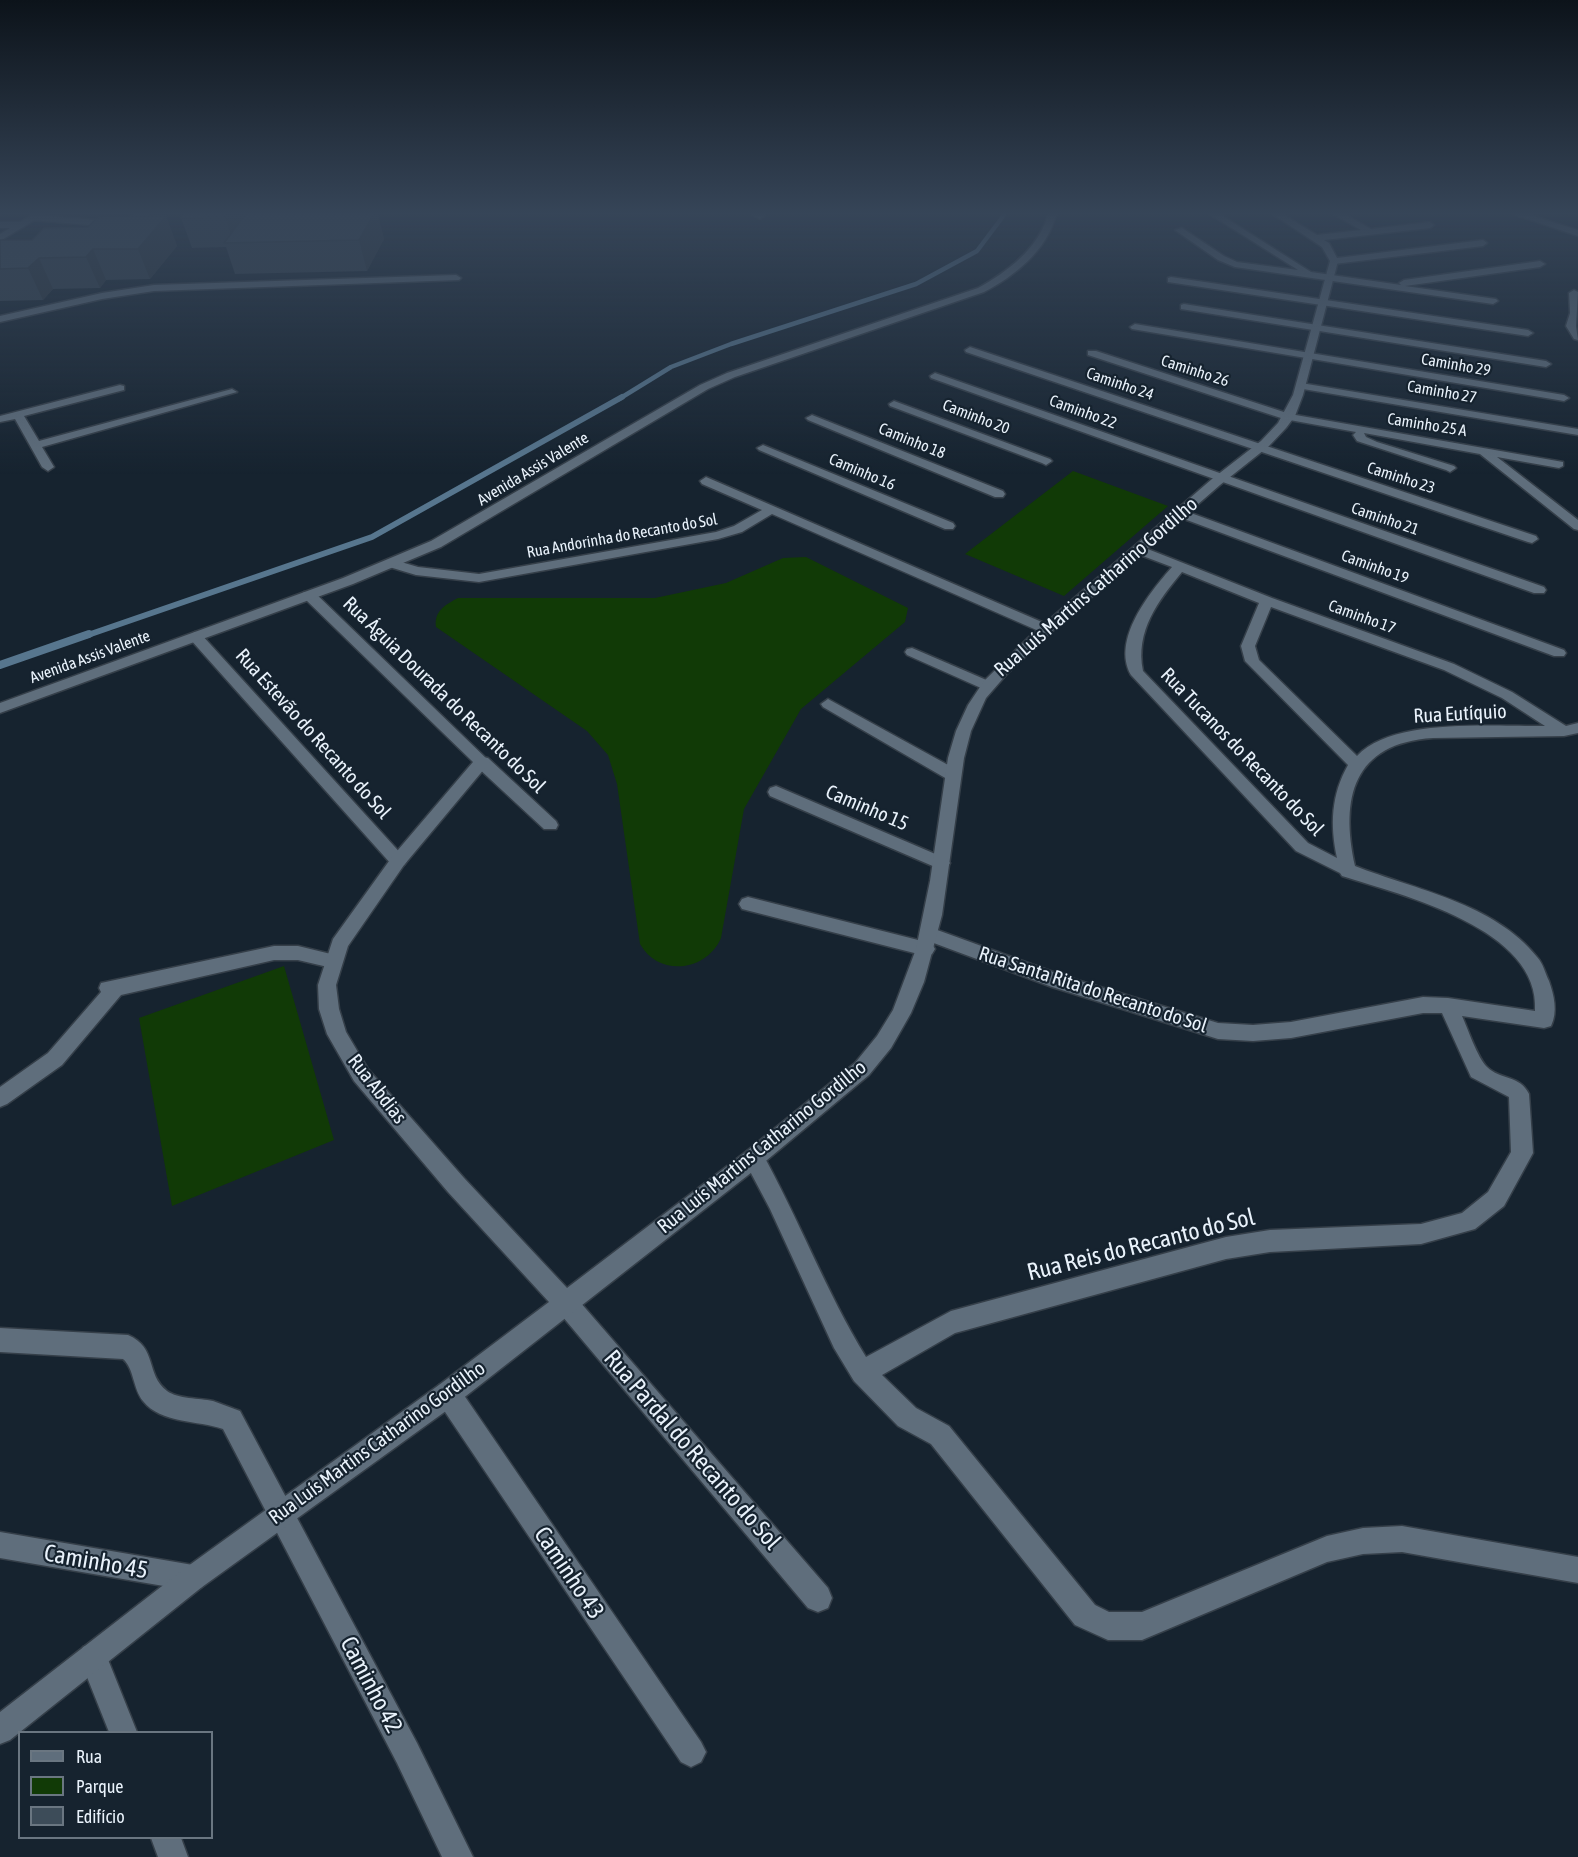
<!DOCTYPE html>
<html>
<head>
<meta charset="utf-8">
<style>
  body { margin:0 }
  #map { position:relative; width:1578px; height:1857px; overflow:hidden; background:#16232f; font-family:"Asap Condensed",sans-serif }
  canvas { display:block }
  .legend { position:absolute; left:18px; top:1731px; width:195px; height:108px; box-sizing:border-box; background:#16232f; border:2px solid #6a7681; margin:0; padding:8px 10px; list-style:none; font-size:18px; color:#e9f2fb }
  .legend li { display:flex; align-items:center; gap:12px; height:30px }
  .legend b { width:30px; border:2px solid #6a7681 }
</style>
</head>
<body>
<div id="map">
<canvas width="1578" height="1857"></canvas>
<ul class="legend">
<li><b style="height:8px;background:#5f6e7c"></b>Rua</li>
<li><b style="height:16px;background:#113a06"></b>Parque</li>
<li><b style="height:16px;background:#3d4c59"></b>Edifício</li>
</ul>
</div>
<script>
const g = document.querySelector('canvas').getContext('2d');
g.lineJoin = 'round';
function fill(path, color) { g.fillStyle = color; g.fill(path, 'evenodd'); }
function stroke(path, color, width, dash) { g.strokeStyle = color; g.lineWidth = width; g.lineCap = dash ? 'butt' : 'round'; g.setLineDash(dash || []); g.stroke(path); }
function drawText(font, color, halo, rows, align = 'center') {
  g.font = font + ' "Asap Condensed",sans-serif'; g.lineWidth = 4.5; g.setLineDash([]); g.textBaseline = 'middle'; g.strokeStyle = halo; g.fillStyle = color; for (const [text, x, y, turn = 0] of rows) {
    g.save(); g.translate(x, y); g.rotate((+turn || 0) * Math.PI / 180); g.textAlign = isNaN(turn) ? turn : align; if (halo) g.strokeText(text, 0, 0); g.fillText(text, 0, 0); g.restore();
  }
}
fill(new Path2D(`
  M1073,471l95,35 -104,90 -99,-42z
  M806,557l102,51 -3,14 -104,87 -57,100 -23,129c-14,33 -62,40 -81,6l-23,-160 -9,-29 -21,-24 -151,-104c-2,-16 9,-22 22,-29h197l71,-15 57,-25z
  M284,966l50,174 -162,66 -33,-188z`), '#113a06');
stroke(new Path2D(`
  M619,399l52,-32 60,-23 185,-60 61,-33 27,-36`), '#57768e', 4.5);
stroke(new Path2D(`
  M85,636l287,-99 250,-140`), '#57768e', 6);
stroke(new Path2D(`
  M0,665l89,-31`), '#57768e', 8);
const minor = new Path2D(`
  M34,215l88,7 14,-7h11l-24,13 -92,-8v-4z
  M753,215h11v1l-4,3z
  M1211,215h10l90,57 90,13 -2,-2 5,-3 136,-19 5,3 -5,3 -135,19 91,13 2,2 -5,3 -258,-37 -17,-7 -43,-30 7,-2 42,28 13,6 61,8z
  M1274,215h10l33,20 44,-5 -26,-15h11l25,14 59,-7 4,3 -4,3 -106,12 5,3 8,15 146,-18 4,3 -4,3 -149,18 -4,-3 -8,-14z
  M1516,215h14l48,15v6z
  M0,222h21l4,3 -4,3h-21z
  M456,275l5,3 -2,2 -305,11 -52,8 -102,23v-6l102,-23 52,-8z
  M1171,277l357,53 5,3 -5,3 -360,-54v-4z
  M1574,290l4,2 -2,34 2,14 -4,-1 -8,-13 4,-13 -1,-20z
  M1184,304l362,57 5,3 -5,3 -365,-58v-4z
  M1135,324l429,71 5,3 -5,3 -432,-72 -2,-2z
  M970,347l566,189 2,3 -6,4 -4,-1 -562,-190 -1,-2z
  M1088,351h8l194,63 273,48v4l-4,2 -62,-11 81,63v10l-4,-1 -94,-75 -116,-21 2,4 11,5 77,24 2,2 -6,4 -4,-2 -89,-29 -4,-6 3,-3 -72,-13 -196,-64z
  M935,373l609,214 2,3 -2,3h-10l-603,-215 -1,-2z
  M1301,383l277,46v6l-281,-47v-4z
  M120,385l4,1v4l-100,26 15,25 193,-52 5,3 -195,55 12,20 -6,4 -6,-4 -27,-48 -15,3v-6z
  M894,401l156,58 2,2 -6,4 -4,-2 -152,-57 -1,-2z
  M812,415l191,76 2,3 -2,3h-8l-187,-77 -2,-2z
  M763,445l190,78 2,3 -2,3h-8l-186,-79 -2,-2z
  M706,477l345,149 2,3 -7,4 -5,-1 -269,-118 -30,18 -24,7 -239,43 -63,-7 -30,-9 -2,-3 7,-4 27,8 61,7 237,-42 18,-6 28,-16 -60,-26 -2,-3z
  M1180,509l384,141 2,3 -2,3h-10l-378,-140 -2,-3 2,-3z
  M1140,546l132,52 182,66 58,28 54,34 12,-3v10l-14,3 -131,2c-80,5 -93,60 -78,128 61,24 139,37 182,91 6,6 8,16 12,24 5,14 9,31 2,45l-7,2 -82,-12c6,13 15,41 25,51 13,13 33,8 42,27l4,59 -29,53 -29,23 -54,15 -151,8 -44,7 -271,74 -73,42 34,33 33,18 146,179 14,7h33l185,-76 36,-8 39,-2 176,31v26l-176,-31 -39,2 -36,8 -185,78h-34l-33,-15 -144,-181 -33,-18 -44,-45 -20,-33 -64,-139 -27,-51 4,-7 7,-2 7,2c38,68 65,141 105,206l85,-46 275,-74 44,-7 151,-6 41,-11 26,-21 23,-40 -2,-55 -38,-20 -29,-64h-19l-132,25 -38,3 -35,-2 -166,-52 -129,-48 -3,-5 3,-5 6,-2 135,49 154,47 35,2 38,-3 132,-25 25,1 87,13c6,-82 -133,-116 -193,-135l-2,-3 -44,-22 -165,-176c-20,-35 19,-83 41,-108l-37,-14 -1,-3zM1182,572l77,31 -18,43 4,15 103,104c-17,30 -18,60 -11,93l-29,-15 -165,-172c-8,-40 15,-70 39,-99zM1271,607l173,63 58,28 43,28c-50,1 -152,-9 -188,30l-98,-96 -4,-14z
  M195,632l5,1 204,224 3,4 -3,4 -6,2 -6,-2 -202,-226 -2,-3z
  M912,648l79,34 2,3 -2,3h-10l-74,-33 -2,-3 2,-3z
  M828,699l131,72 2,4 -2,4h-12l-124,-72 -2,-3z
  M482,757l6,1 68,63 2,4 -2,4h-12l-68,-63 -2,-4 2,-4z
  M776,786l171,73 3,4 -3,4 -6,2 -6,-2 -165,-71 -2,-4 2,-4z
  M748,897l178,45 6,2 3,5 -3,5 -6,2 -184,-47 -3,-5 3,-5z
  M274,946h24l41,10 2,5 -2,5 -7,2 -34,-8h-24l-153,35 -59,70 -55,39 -7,3v-20l48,-34 53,-61 -2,-4 2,-5z
  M565,1291l8,3 255,294 4,10 -4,10 -10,4 -10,-4 -251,-298 -4,-8 4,-8z
  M0,1328l128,7c30,13 17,39 39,56 11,8 32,7 46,10 9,3 18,7 27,10l177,332 56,114h-31l-45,-94 -174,-334c-25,-9 -62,-5 -80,-28 -10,-12 -9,-33 -20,-42l-123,-7z
  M448,1382l9,3 244,357 5,10 -5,10 -10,5 -10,-5 -242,-359 -3,-9 3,-9z
  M0,1532l193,33 9,4 4,9 -4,9 -9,4 -193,-33z
  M93,1643l10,4 34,85h-28l-30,-75 4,-10z
  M151,1838h30l7,19h-30z`);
const tertiary = new Path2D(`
  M1334,258l4,3 -35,134 -8,21 -9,12 -17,18 -49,39 -171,149 -43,41 -20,23 -15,33 -7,27 -22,157 -18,67 -13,31 -20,35 -22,27 -108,90 -304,238 -255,184 -192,153 -10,4v-32l184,-143 255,-184 110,-83 -101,-110 -94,-111 -27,-47 -8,-25 -1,-24 15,-46 59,-82 81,-95 -169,-164 -2,-3 2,-3h10l176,170 -86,103 -56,81 -12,39 3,24 7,23 22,37 96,109 103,110 180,-137 108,-88 22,-27 16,-26 23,-61 14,-68 18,-123 8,-27 12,-26 16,-24 43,-42 185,-160 49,-38 17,-18 15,-28 37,-134z`);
const secondary = new Path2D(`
  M32,215h11l-43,26v-7z
  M1048,215h8c-9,35 -41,61 -72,77l-249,85 -27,12 -267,158 -88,37 -353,129v-10l343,-125 88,-37 269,-156 27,-12 251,-85c29,-16 60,-39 70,-73z`);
stroke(minor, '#353f49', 3);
stroke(tertiary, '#353f49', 3);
stroke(secondary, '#353f49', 3);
fill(minor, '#5f6e7c');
fill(tertiary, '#5f6e7c');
fill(secondary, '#5f6e7c');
fill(new Path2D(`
  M378,215l6,24 -17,32 -132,3 -9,-27 -34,1 -11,-30z
  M166,216l11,30 -27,33 -44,1 -6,8 -47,1 -10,11 -43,1v-61h32l56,-13z`), '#34414d');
fill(new Path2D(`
  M226,215h24l-16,28 -9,-26z
  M373,215h5l6,24 -17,32 -8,-31z
  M166,216l11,30 -27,33 -12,-30z
  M93,249l13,31 -6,8 -14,-31z
  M39,258l14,31 -10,11 -15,-32z`), '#2b353e');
const building = new Path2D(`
  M183,215h43l-1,2 -44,1z
  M245,215h128l-14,25 -135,3z
  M166,216l-28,33h-45l-7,8 -47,1 -11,10 -28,1v-29h32l12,-12 44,-1 9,-9z`);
fill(building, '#3d4c59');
stroke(building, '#2b353e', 1.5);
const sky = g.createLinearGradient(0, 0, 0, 475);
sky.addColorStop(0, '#0c131a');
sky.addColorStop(0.45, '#364558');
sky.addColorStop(1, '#36455800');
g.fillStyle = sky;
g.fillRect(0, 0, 1578, 475);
drawText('16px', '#e9f2fb', '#16232f', [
  ["Caminho 29",1456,365,10],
  ["Caminho 26",1195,371,18],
  ["Caminho 24",1120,384,19],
  ["Caminho 27",1442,392,10],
  ["Caminho 22",1083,412,20],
  ["Caminho 20",976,417,21],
  ["Caminho 25 A",1427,425,9],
  ["Caminho 18",912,441,22],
  ["Avenida Assis Valente",533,469,-31],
  ["Caminho 16",862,472,23],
  ["Caminho 23",1401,478,18],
  ["Caminho 21",1385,519,19],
  ["Rua Andorinha do Recanto do Sol",622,536,-10],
  ["Caminho 19",1375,567,20],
  ["Caminho 17",1362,617,20],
  ["Avenida Assis Valente",90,657,-20]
]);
drawText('20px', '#e9f2fb', '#16232f', [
  ["Rua Luís Martins Catharino Gordilho",1096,587,-41],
  ["Rua Águia Dourada do Recanto do Sol",444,695,44],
  ["Rua Eutíquio",1460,714,-3],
  ["Rua Estevão do Recanto do Sol",313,734,48],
  ["Rua Tucanos do Recanto do Sol",1242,752,46],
  ["Caminho 15",867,808,23],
  ["Rua Santa Rita do Recanto do Sol",1093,990,18],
  ["Rua Abdias",377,1089,52],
  ["Rua Luís Martins Catharino Gordilho",762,1147,-39],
  ["Rua Luís Martins Catharino Gordilho",377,1443,-36]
]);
drawText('24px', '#e9f2fb', '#16232f', [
  ["Rua Reis do Recanto do Sol",1141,1245,-14],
  ["Rua Pardal do Recanto do Sol",692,1450,49],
  ["Caminho 45",96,1562,10],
  ["Caminho 43",569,1573,56],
  ["Caminho 42",371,1685,62]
]);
</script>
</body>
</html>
